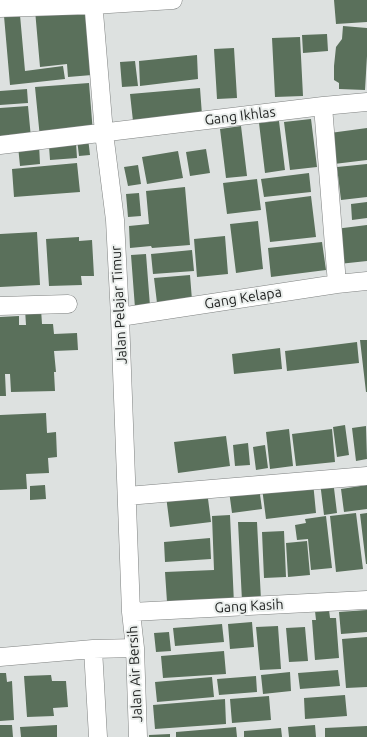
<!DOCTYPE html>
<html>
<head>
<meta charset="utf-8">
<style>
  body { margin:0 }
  canvas { display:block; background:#dde1e0 }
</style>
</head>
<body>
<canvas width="367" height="737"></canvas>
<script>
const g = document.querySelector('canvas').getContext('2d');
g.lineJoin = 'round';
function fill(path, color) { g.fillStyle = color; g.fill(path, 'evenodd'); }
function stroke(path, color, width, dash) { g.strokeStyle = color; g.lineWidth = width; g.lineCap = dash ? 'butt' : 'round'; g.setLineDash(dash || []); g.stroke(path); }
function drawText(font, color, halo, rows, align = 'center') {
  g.font = font + ' Ubuntu,sans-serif'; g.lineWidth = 4; g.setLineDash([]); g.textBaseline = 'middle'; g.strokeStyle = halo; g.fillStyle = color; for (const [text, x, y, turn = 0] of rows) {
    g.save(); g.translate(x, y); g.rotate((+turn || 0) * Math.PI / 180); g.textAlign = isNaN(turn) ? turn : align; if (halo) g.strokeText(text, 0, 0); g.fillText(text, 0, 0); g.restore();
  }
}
fill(new Path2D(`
  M334,0h33v22l-31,2z
  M86,6l6,69 -24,2 -1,-13 -27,3 -5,-57z
  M20,15l5,56 38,-5 2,13 -55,6 -6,-69z
  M343,26l24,2v28l-2,34 -26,-1v-6l-5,-3v-14l2,-19 6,-8z
  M327,34l1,17 -25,2 -1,-18z
  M300,37l3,59 -28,1 -3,-59z
  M234,48l3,50 -20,1 -3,-50z
  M197,55l1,24 -58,7 -1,-25z
  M135,61l3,25 -16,1 -2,-25z
  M89,83l4,50 -53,5 -5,-51z
  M200,88l2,27 -69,6 -3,-27z
  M27,89l1,14 -28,2v-14z
  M28,106l3,32 -31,2v-32z
  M311,119l6,48 -27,3 -6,-48z
  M279,121l6,49 -20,3 -6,-50z
  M241,126l6,50 -21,2 -6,-49z
  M367,128v32l-33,4 -4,-31z
  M88,138l2,17 -11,1 -2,-17z
  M76,143l1,15 -27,2 -1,-14z
  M39,144l1,20 -20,2 -2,-20z
  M206,149l4,24 -20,3 -4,-24z
  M178,151l5,27 -36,6 -5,-27z
  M77,163l3,29 -66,5 -2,-28z
  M367,164v33l-26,3 -4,-33z
  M138,165l3,19 -13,2 -4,-19z
  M309,173l2,19 -47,5 -3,-18z
  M257,179l4,31 -34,4 -4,-31z
  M185,187l5,58 -38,3 -1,-2 -21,2 -1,-22 20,-2 -3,-33z
  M139,193l2,23 -13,1 -2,-23z
  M311,196l5,41 -46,5 -5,-40z
  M367,202v16l-15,2 -1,-16z
  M258,221l5,48 -27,4 -6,-49z
  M367,225v36l-28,3 -4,-35z
  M37,232l3,53 -40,2v-53z
  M225,236l3,38 -31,3 -3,-38z
  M79,237v4l13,-1 2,36h-13l1,9 -33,1 -3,-47z
  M322,242l4,28 -55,7 -3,-29z
  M192,250l2,21 -41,3 -2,-20z
  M146,254l4,52 -15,2 -4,-53z
  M190,275l2,25 -35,3 -3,-25z
  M25,309h16l1,15h11l1,10 23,-1 1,17 -24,1 2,21h-2l1,19 -44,1 -1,-18h-5l1,22h-6v-79l19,-1v9h7z
  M360,340h7v52h-1z
  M357,342l2,21 -72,8 -2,-20z
  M280,348l2,21 -48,5 -2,-20z
  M46,413l1,20 9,-1 1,25 -9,1 1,15 -23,1 1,15 -27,1v-75z
  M345,425l4,30 -12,2 -4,-30z
  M366,426l1,33 -11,2 -4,-33z
  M289,429l4,37 -23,3 -4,-37z
  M332,429l3,33 -39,4 -4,-32z
  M226,436l4,30 -52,7 -4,-31z
  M248,443l2,22 -15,1 -2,-21z
  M265,445l3,23 -12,2 -3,-23z
  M333,480l4,33 -13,2 -4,-33z
  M313,482l3,31 -50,6 -4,-31z
  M45,485l1,14 -16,1v-14z
  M367,485v24l-23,3 -3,-23z
  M259,487l3,22 -30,4 -3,-22z
  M207,491l4,31 -41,5 -4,-31z
  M356,513l7,56 -27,3 -6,-56z
  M367,513v51h-1l-6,-50z
  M230,515l4,89 -67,-2 -2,-30 49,-2 -2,-54z
  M326,516l6,52 -21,2 -3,-31 -11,1 -2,-15 11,-2 -1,-4z
  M238,522h19l4,78 -19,1z
  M284,531l2,46 -22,1 -2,-46z
  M210,538l1,21 -46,3 -1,-20z
  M307,541l3,34 -22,2 -2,-34z
  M329,610l1,8h6l3,40 -24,2 -3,-40h4l-1,-9z
  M367,610v22l-26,2 -2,-22z
  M252,622l2,25 -24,2 -2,-25z
  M222,624l2,18 -49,4 -2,-18z
  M278,626l3,43 -21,1 -4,-43z
  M305,627l3,34 -19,1 -3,-34z
  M169,632l2,19 -15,1 -2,-19z
  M367,637v50l-21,1 -4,-49z
  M224,651l2,23 -63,4 -2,-22z
  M338,670l2,16 -40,3 -2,-16z
  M290,672l1,19 -28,3 -2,-19z
  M0,673h6l1,9 5,-1 2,39 -14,1z
  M51,675l1,6h14l2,26 -15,1 1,8 -27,1 -3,-41z
  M256,676l1,16 -38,3 -2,-16z
  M212,677l2,20 -57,5 -2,-20z
  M345,695l2,21 -42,3 -1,-21z
  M269,696l2,24 -39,3 -2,-24z
  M225,699l1,25 -71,5 -2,-24z
  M0,725h12l1,12h-13z
  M57,725v12h-36l-1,-10z
  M315,725l1,12h-27l-1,-10z
  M367,726v11h-42v-9z
  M236,727l1,10h-61v-5z
  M281,728l1,9h-38v-6z
  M170,734v3h-21v-2z`), '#5a705b');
const street = new Path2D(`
  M93,0l11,133 11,87 5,97 11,295 4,36 3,89
  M0,8l93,-3 80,-5
  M323,106l14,178
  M0,145l323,-39 44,-4
  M0,306l68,-2
  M120,317l217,-33 30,-3
  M127,496l240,-20
  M131,612l236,-12
  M93,649l5,88
  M0,657l93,-8 42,-1`);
stroke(street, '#7f8281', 19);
stroke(street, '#fff', 18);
drawText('14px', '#222423', '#ebefed', [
  ["Gang Ikhlas",240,116,-7],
  ["Gang Kelapa",243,298,-9],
  ["Jalan Pelajar Timur",119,305,-93],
  ["Gang Kasih",249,606,-3],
  ["Jalan Air Bersih",135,674,-93]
]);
</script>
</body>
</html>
